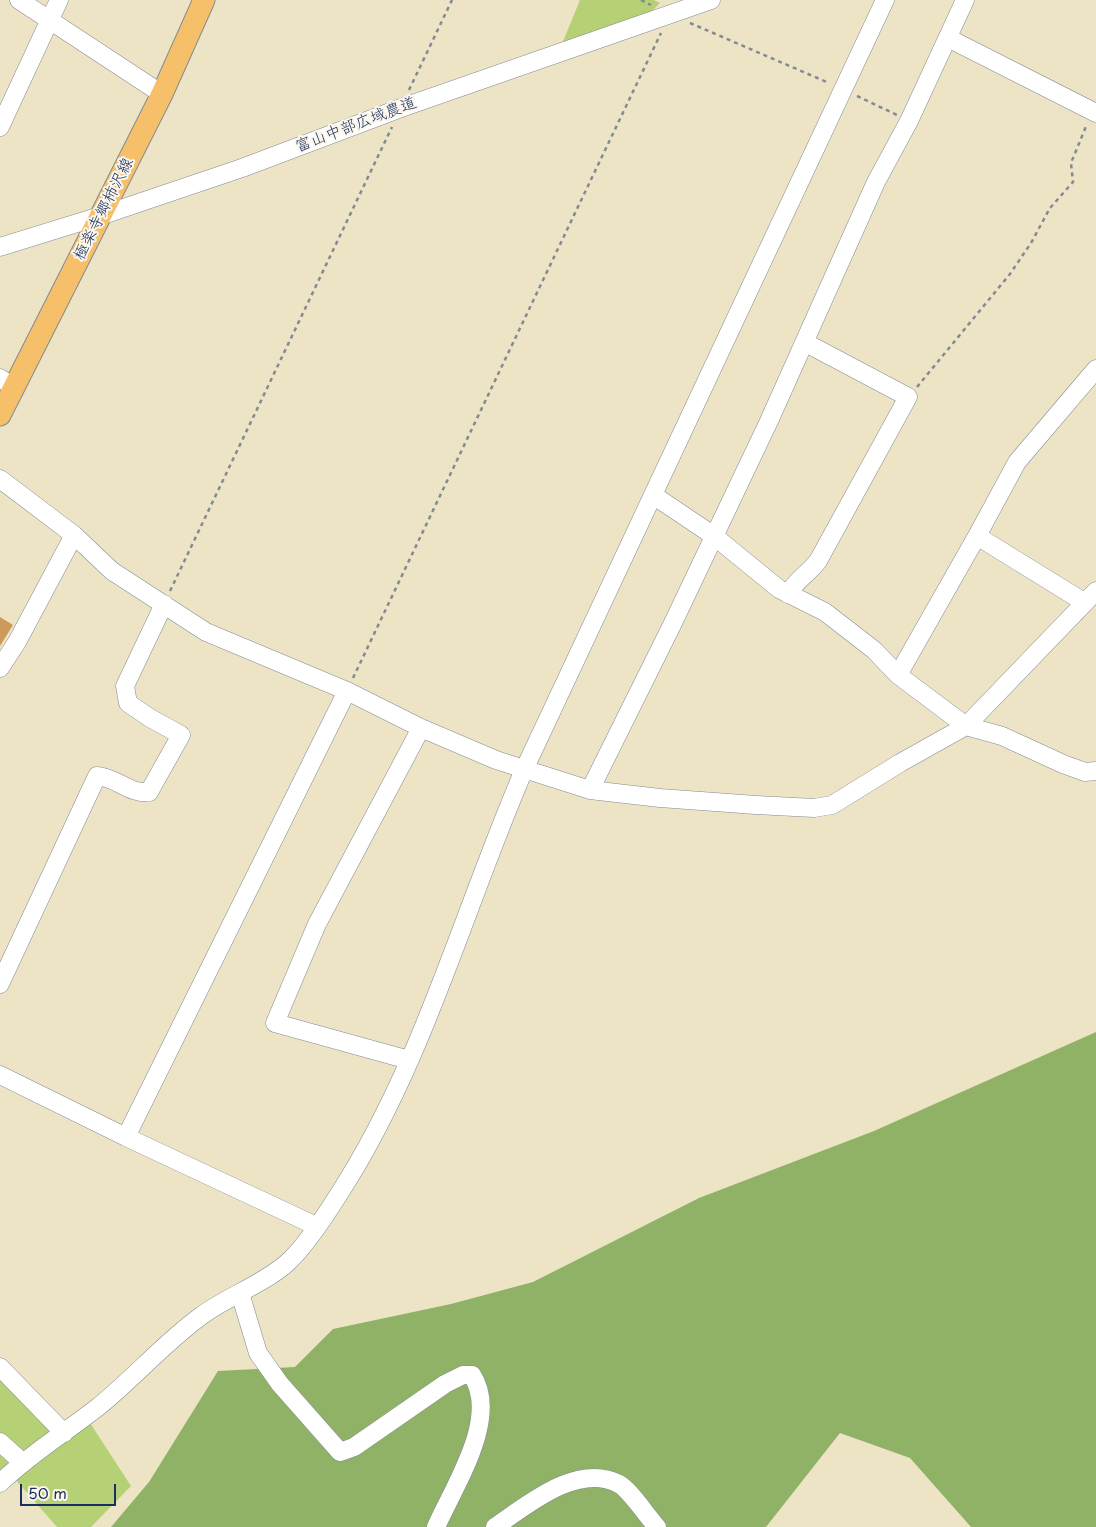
<!DOCTYPE html>
<html>
<head>
<meta charset="utf-8">
<style>
  body { margin:0 }
  #map { position:relative; width:1096px; height:1527px; overflow:hidden; background:#ede4c5; font-family:"Playpen Sans",sans-serif }
  canvas { display:block }
  .scale { position:absolute; left:20px; top:1484px; width:96px; height:22px; box-sizing:border-box; border:2px solid #1b2f5e; border-top:0; padding-left:6px; font-size:15px; line-height:18px; white-space:nowrap; color:#1b2f5e; -webkit-text-stroke:4px #fbf7ec; paint-order:stroke }
</style>
</head>
<body>
<div id="map">
<canvas width="1096" height="1527"></canvas>
<div class="scale">50 m</div>
</div>
<script>
const g = document.querySelector('canvas').getContext('2d');
g.lineJoin = 'round';
function fill(path, color) { g.fillStyle = color; g.fill(path, 'evenodd'); }
function stroke(path, color, width, dash) { g.strokeStyle = color; g.lineWidth = width; g.lineCap = dash ? 'butt' : 'round'; g.setLineDash(dash || []); g.stroke(path); }
function drawText(font, color, halo, rows, align = 'center') {
  g.font = font + ' "Playpen Sans","Klee One",sans-serif'; g.lineWidth = 4; g.setLineDash([]); g.textBaseline = 'middle'; g.strokeStyle = halo; g.fillStyle = color; for (const [text, x, y, turn = 0] of rows) {
    g.save(); g.translate(x, y); g.rotate((+turn || 0) * Math.PI / 180); g.textAlign = isNaN(turn) ? turn : align; if (halo) g.strokeText(text, 0, 0); g.fillText(text, 0, 0); g.restore();
  }
}
fill(new Path2D(`
  M580,0h74l6,3 -11,11 -87,30z
  M0,1360l72,76 18,-13 41,63 -40,41h-34l-50,-57 -7,6z`), '#b6d075');
fill(new Path2D(`
  M1096,1032v495h-125l-61,-69 -70,-25 -74,94h-655l38,-45 69,-111 77,-4 38,-38 118,-25 82,-22 166,-84 175,-67z`), '#90b266');
fill(new Path2D(`
  M0,617l13,8 -13,21z`), '#cd9a5e');
const minor = new Path2D(`
  M19,0l143,94
  M948,38l148,75
  M0,127l59,-127
  M0,247l100,-31 142,-48 159,-60 310,-108
  M0,378l14,10
  M0,479l74,56 38,36 94,61 141,59 74,37 75,32 94,30 70,8 96,7 58,3 18,-3 68,-42 66,-37 130,-135
  M653,495l61,41 65,53 46,23 49,38 24,25 68,51 36,10 61,28 22,8 11,-1
  M977,536l40,-74 79,-93
  M788,594c7,-13 21,-21 30,-33l90,-164 -102,-54
  M0,668l17,-26 57,-107
  M898,675l79,-139 107,66
  M590,790l82,-165 97,-204 107,-239 33,-61 56,-121
  M0,984l97,-208c19,1 34,19 52,16l32,-57 -31,-17 -22,-15 -3,-17 39,-82
  M409,1060l-134,-37 42,-99 104,-196
  M0,1075l126,62 221,-446
  M126,1137l190,89
  M240,1293l18,60 22,31 60,68 14,-5 91,-63 18,-9h9c28,43 -18,111 -36,152
  M0,1367l64,66
  M0,1442l23,21
  M0,1483c30,-29 66,-51 98,-76 36,-29 66,-64 103,-91 27,-20 61,-31 86,-53 17,-15 40,-50 52,-69 84,-130 124,-283 185,-424l361,-770
  M495,1527c32,-22 83,-65 124,-43 11,6 28,32 38,43`);
const major = new Path2D(`
  M0,415l162,-321 42,-94`);
stroke(minor, '#848a92', 19);
stroke(major, '#848a92', 23);
stroke(new Path2D(`
  M641,0l10,5
  M690,23l139,60
  M409,90l43,-90
  M857,96l40,19
  M917,387l93,-113 21,-31 19,-35 23,-26 -2,-19 16,-39
  M170,591l222,-464
  M353,678l308,-645`), '#848a92', 2.5, [4, 4]);
stroke(minor, '#fff', 18);
stroke(major, '#f6c06b', 21);
drawText('16px', '#1b2f5e', '#fbf7ec', [
  ["富山中部広域農道",356,125,-21],
  ["極楽寺郷柿沢線",104,209,-63]
]);
</script>
</body>
</html>
